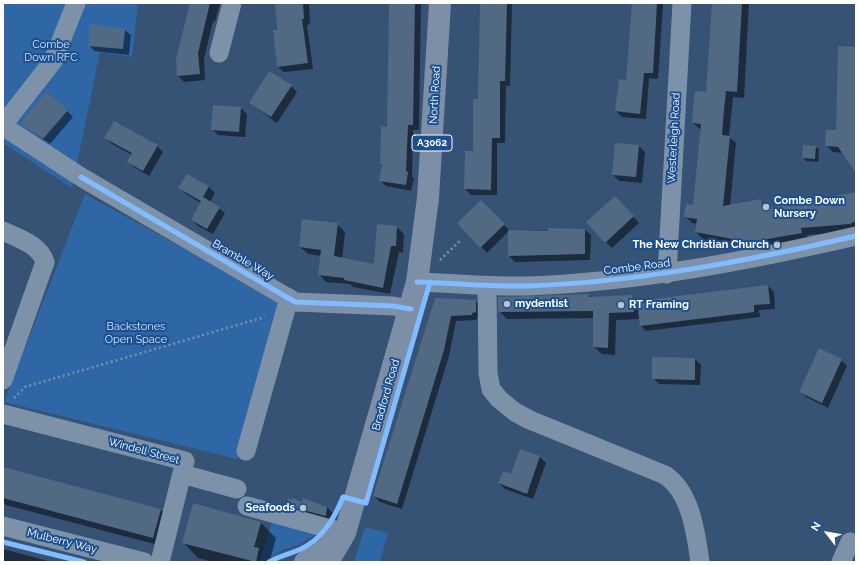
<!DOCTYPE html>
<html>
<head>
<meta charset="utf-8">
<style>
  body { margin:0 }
  #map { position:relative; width:859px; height:565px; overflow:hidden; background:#365274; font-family:Raleway,sans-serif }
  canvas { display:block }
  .frame { position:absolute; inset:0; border:4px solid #fff; pointer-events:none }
  .north { position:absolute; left:807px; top:513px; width:40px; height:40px; -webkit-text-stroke:3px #1b4f8f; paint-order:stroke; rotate:301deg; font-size:11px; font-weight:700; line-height:16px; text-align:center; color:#fff }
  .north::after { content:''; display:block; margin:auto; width:14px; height:18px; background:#fff; clip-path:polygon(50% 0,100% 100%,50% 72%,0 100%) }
</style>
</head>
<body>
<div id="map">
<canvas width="859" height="565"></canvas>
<div class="frame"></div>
<div class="north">N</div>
</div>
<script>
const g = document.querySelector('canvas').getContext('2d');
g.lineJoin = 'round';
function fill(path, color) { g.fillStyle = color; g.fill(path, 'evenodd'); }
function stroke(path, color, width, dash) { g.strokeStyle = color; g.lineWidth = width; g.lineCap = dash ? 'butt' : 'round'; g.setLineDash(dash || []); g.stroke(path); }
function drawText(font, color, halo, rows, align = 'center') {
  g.font = font + ' Raleway,sans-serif'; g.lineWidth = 4; g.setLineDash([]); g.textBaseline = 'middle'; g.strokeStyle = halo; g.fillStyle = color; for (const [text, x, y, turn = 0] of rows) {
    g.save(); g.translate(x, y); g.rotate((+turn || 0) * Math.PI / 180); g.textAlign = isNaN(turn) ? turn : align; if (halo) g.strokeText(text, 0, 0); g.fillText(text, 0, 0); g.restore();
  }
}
fill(new Path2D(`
  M3,3h135l-6,54 -32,-5 -28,136 -69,-45z
  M85,194l195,107 -43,158 -233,-57z
  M272,522l45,12 -19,11 -16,5 -18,12h-4z
  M365,527l23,6 -8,29h-26z`), '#2f66a5');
fill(new Path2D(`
  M192,3h28l-5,19 -2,-1 -9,38 1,21 -21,2 -6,-6z
  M276,3h33l1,21 -3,1 6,44 -29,3 -6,-5z
  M390,3h31l-2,127h-6l-1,47 2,1 -3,13 -25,-5 -6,-6 3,-14 -2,-2 7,-36z
  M481,3h31l-2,83h-4l-1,57h-8v52h-26l-6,-6 9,-37 5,-52z
  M633,3h28l2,2 -5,74 -9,-1 -3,41 -24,-2 -6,-6 11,-30z
  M713,3h36l-5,95 -11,-1 -4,40 7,6 -6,63 31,-5 7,8 88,-16v38l-49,4 1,4 -62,12 -4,-5 -39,-7 -7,-7 1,-8 -5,-1 -7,-7 9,-10 7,-76 -8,-7 14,-30z
  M91,26l34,4 6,5 -2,20 -35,-4 -5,-6z
  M856,48v123l-13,-18 -10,-1 -7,-7 11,-14z
  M291,86l6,6 -20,31 -27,-20z
  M214,106l27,2 6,6 -2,23 -27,-2 -6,-6z
  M67,111l6,6 -23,27 -29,-20z
  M106,138l51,8 6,6 -14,24 -15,-9 -6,-6 4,-6 -20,-11z
  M639,146l6,6 -3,31 -23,-2 -6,-6z
  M816,147l3,2 -1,13 -12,-1 -3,-3z
  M187,175l22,12 6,6 -5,9 15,11 -12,21 -15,-8 -6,-6 9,-17 -15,-9 -6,-6z
  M481,201l29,30 75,-1 6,5 -1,25 -75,2 -6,-6v-25l-22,22 -29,-30z
  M621,203l18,20 -27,25 -6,-6z
  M337,224l8,8 -3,27 32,6 23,-38 7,7 -1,19 -4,-1 -9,42 -37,-7 -3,-3 -24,-2 -7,-8 2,-18 -13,-2 -8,-7z
  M768,286l6,6 1,17 -16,1 1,7 -114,14 -5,-5 -1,-7 -24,1 -1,35 -13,-1 -8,-7v-29l-87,1 -7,-7 89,-17 3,3 40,-1 6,5z
  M435,299l41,2 5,6v11h-4v2l-21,1 -7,35 -47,153 -22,-7 -6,-6z
  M695,359l6,6 -1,20 -41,-1 -6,-6z
  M841,360l6,6 -19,42 -22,-11 -6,-6z
  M540,457l6,6 -13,36 -28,-10 -6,-6z
  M3,474l158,36 9,9 -8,27 -156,-41 -3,-3z
  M303,503l24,4 8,9v9l-38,-11 -9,-9z
  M261,523l15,15 -6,22 2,2h-59l-15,-4 -15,-16z
  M3,549l49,13h-49z`), '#0007');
fill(new Path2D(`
  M190,3h20l-12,50 2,21 -23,2 -1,-17z
  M275,3h28l1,16h-2l6,44 -31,4 -4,-37h4z
  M389,3h26l-2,122h-5l-2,46 2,1 -2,13 -27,-4 3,-17h-2l1,-38 6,1z
  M480,3h27l-2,78h-5v57h-8l-1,52 -27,-1 1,-38h8v-52h5z
  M632,3h25l-4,70h-9l-4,41 -25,-3 4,-32 7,1z
  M712,3h30l-5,89 -11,-1 -2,19 -2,25 8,1 -7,70 38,-7 2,10 93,-17v29l-6,3 -49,4 1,5 -63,11 -1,-4 -43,-8 2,-13 -13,-2 2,-13 7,1 8,-81 -9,-1 1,-16 2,-16 11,1z
  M90,24l35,5 -2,20 -35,-3z
  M838,46l18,1v126l-18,-26 -13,-1 1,-16h10z
  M269,71l23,14 -21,32 -22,-14z
  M46,92l22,18 -25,29 -23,-15z
  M213,105l28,2 -2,25 -28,-2z
  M114,121l44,24 -15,26 -16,-9 5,-9 -28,-15z
  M615,143l24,2 -3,32 -24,-2z
  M803,145l13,1 -1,13 -13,-1z
  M187,174l22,12 -6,11 17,10 -13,22 -16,-9 10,-19 -23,-13z
  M615,196l19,20 -29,27 -19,-21z
  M481,200l24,24 -25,24 -23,-25z
  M302,219l36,4 -4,33 40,8 3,-40 20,2 -1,20h-5l-8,42 -39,-8v-2l-26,-3 3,-25 -22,-3z
  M548,228l37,1v25l-77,2v-26l40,1z
  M768,285l2,19 -16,1v7l-114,14 -3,-25z
  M589,294v3l43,-2 2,17 -25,1 -1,35 -15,-1v-36l-95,1v-15z
  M435,298l41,2v12l-4,1v2l-21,1 -7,34 -47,154 -24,-8z
  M819,348l23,11 -20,44 -23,-11z
  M652,357l43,1v22l-43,-1z
  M520,449l20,7 -13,38 -29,-11 5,-12 8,3z
  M3,467l158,42 -8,29 -150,-40z
  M288,498l4,2v-2l10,4 1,-4 24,9 -1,9 -39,-10z
  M193,503l68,19 -7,25 5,1 -3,14 -74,-19z`), '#526984');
stroke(new Path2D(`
  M440,260l21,-20
  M14,398l11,-11 240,-70`), '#7d92a8', 2.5, [2, 3]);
stroke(new Path2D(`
  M219,53l13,-50
  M3,125l50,-64 23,-58
  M3,126l78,51 214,125 98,4 18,3
  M3,231c16,8 36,13 42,31l-42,118
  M667,274l15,-271
  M417,282c37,1 73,5 110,4 111,-4 220,-25 329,-50
  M487,286l1,87 3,16 8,10 16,13 15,8 135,55c26,17 31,59 35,87
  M3,414l182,47 -25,101
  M246,451l43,-153
  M182,474l55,15
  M247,506l98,27
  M3,526l141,36
  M841,562l9,-20`), '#7d92a8', 19);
stroke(new Path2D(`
  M305,562l15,-11 16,-15
  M328,562l17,-29 72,-251 11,-84 12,-195`), '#7d8ea7', 22);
stroke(new Path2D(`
  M81,177l214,125 98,4 18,3
  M417,282c37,1 73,5 110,4 111,-4 220,-25 329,-50
  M3,542l81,20
  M269,562c10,-6 21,-8 32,-13 22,-11 33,-30 42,-52l23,6 64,-221`), '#80bcff', 5);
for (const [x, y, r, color] of [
  [766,207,4,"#b9c2ce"],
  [777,245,4,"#b9c2ce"],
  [507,304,4,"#b9c2ce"],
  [621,305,4,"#b9c2ce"],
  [303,508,4,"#b9c2ce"]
]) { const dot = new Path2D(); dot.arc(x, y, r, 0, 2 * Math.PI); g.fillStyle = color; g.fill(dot); stroke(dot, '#1b4f8f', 1.5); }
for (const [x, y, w] of [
  [432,143,40]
]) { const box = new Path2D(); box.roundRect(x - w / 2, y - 8, w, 16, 3); g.fillStyle = '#1b4f8f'; g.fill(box); stroke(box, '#fff', 1); }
drawText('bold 10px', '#fff', null, [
  ["A3062",432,143]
]);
drawText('11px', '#cfe3fa', '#1b4f8f', [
  ["Combe",51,45],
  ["Down RFC",51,58],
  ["Backstones",136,327],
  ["Open Space",136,340]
]);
drawText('11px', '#fff', '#1b4f8f', [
  ["North Road",435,95,-87],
  ["Westerleigh Road",674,138,-87],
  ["Bramble Way",243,260,30],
  ["Combe Road",637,267,-7],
  ["Bradford Road",386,395,-74],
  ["Windell Street",144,451,15],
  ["Mulberry Way",62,541,14]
]);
drawText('bold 11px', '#fff', '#1b4f8f', [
  ["Combe Down",774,201],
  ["Nursery",774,214],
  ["The New Christian Church",769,245,"right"],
  ["mydentist",515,304],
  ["RT Framing",629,305],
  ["Seafoods",295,508,"right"]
], 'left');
</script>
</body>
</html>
